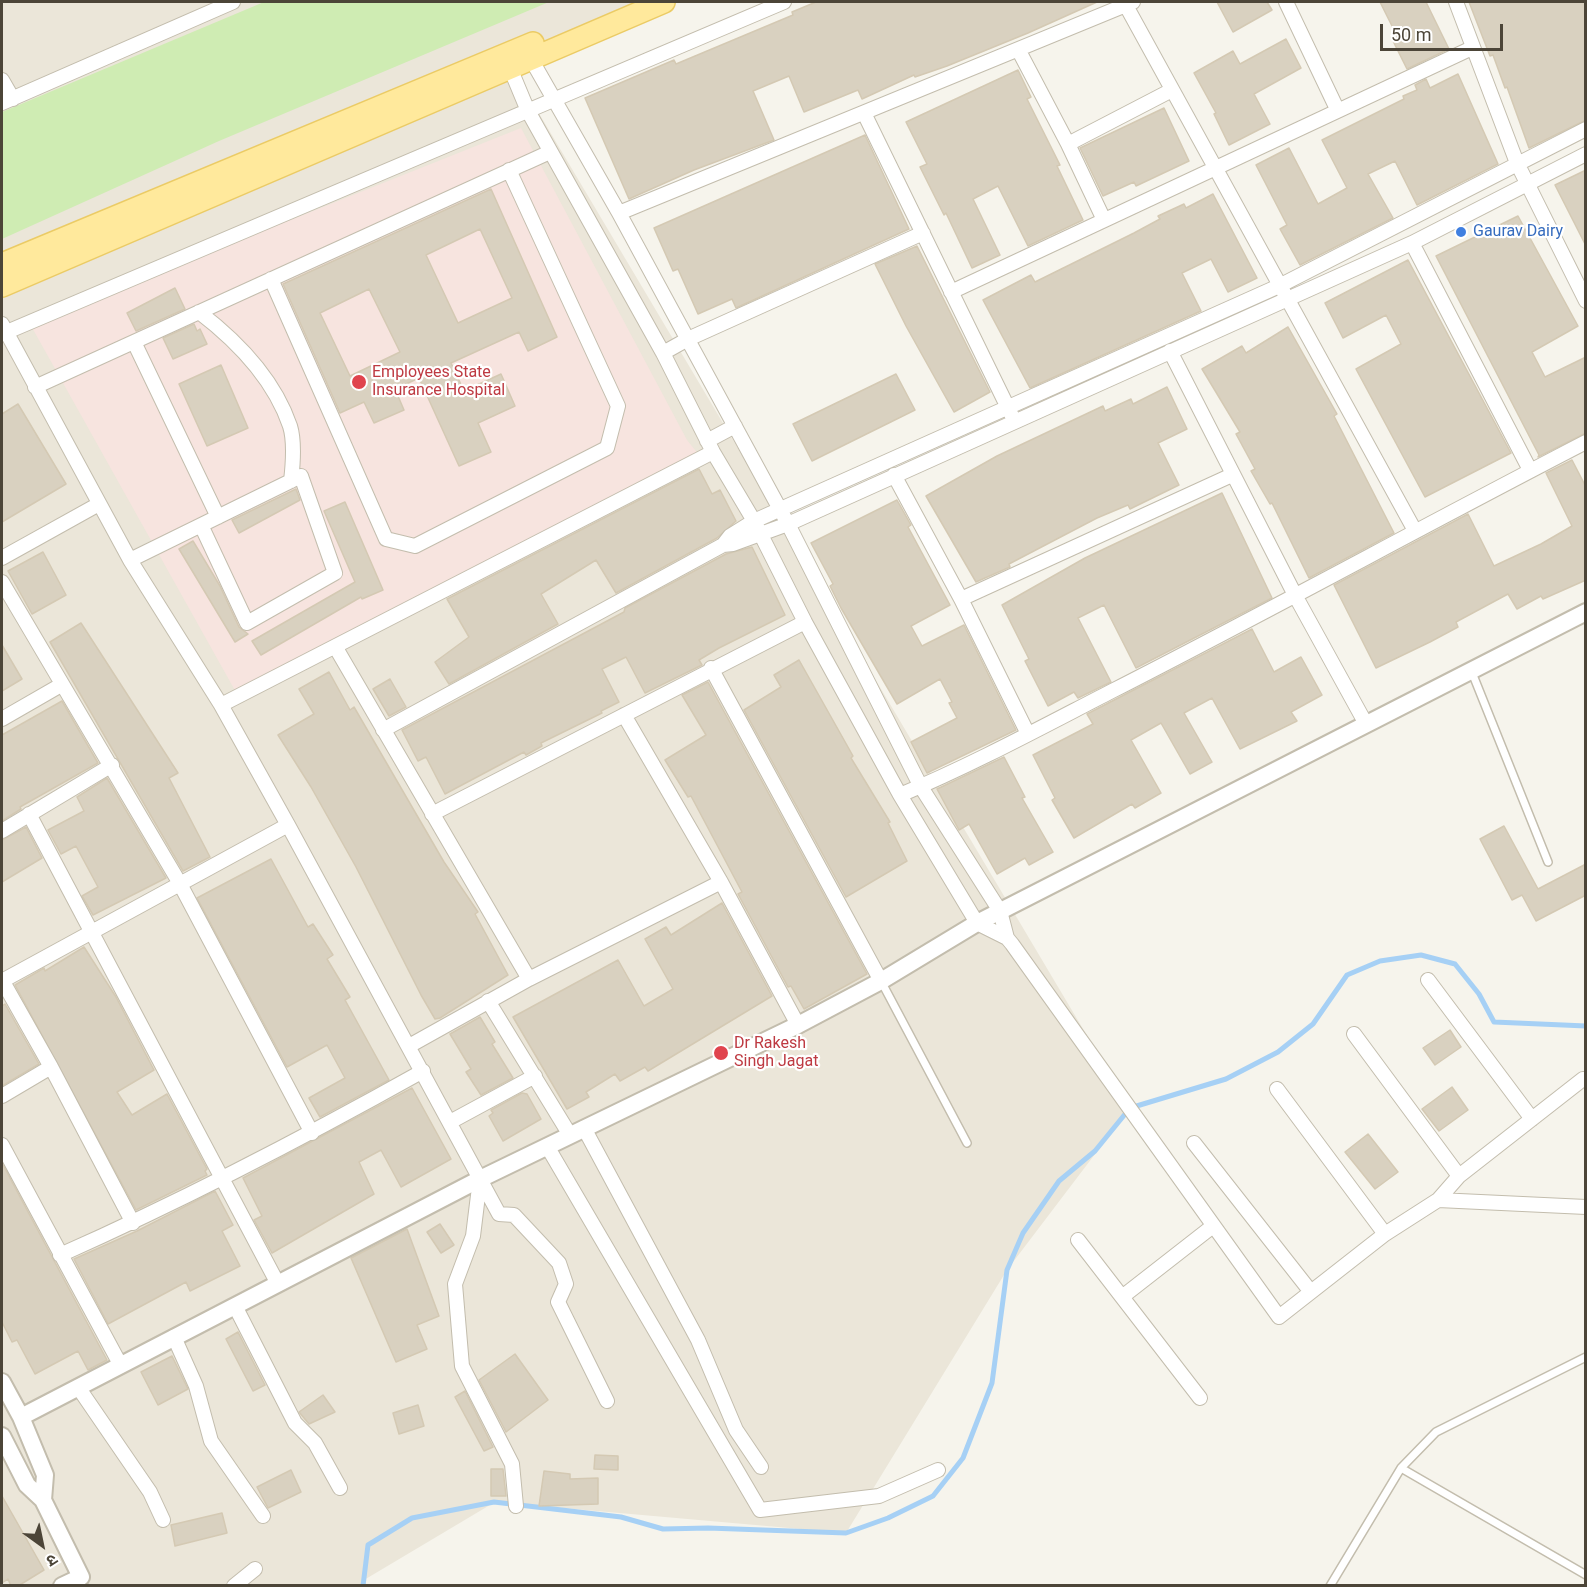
<!DOCTYPE html>
<html>
<head>
<meta charset="utf-8">
<style>
  body { margin:0 }
  #map { position:relative; width:1587px; height:1587px; overflow:hidden; background:#f6f4ec; font-family:Roboto,"Noto Sans Devanagari",sans-serif }
  canvas { display:block }
  .frame { position:absolute; inset:0; border:3px solid #4c4538; pointer-events:none }
  .north { position:absolute; left:12px; top:1515px; width:60px; height:60px; -webkit-text-stroke:4px #fff; paint-order:stroke; rotate:147deg; font-size:16px; font-weight:700; line-height:24px; text-align:center; color:#4c4538 }
  .north::after { content:''; display:block; margin:auto; width:21px; height:27px; background:#4c4538; clip-path:polygon(50% 0,100% 100%,50% 72%,0 100%) }
  .scale { position:absolute; left:1380px; top:24px; width:123px; height:27px; box-sizing:border-box; border:3px solid #4c4538; border-top:0; padding-left:8px; font-size:18px; line-height:21px; white-space:nowrap; color:#4c4538; -webkit-text-stroke:4px #fff; paint-order:stroke }
</style>
</head>
<body>
<div id="map">
<canvas width="1587" height="1587"></canvas>
<div class="frame"></div>
<div class="north">उ</div>
<div class="scale">50 m</div>
</div>
<script>
const g = document.querySelector('canvas').getContext('2d');
g.lineJoin = 'round';
function fill(path, color) { g.fillStyle = color; g.fill(path, 'evenodd'); }
function stroke(path, color, width, dash) { g.strokeStyle = color; g.lineWidth = width; g.lineCap = dash ? 'butt' : 'round'; g.setLineDash(dash || []); g.stroke(path); }
function drawText(font, color, halo, rows, align = 'center') {
  g.font = font + ' Roboto,sans-serif'; g.lineWidth = 4.5; g.setLineDash([]); g.textBaseline = 'middle'; g.strokeStyle = halo; g.fillStyle = color; for (const [text, x, y, turn = 0] of rows) {
    g.save(); g.translate(x, y); g.rotate((+turn || 0) * Math.PI / 180); g.textAlign = isNaN(turn) ? turn : align; if (halo) g.strokeText(text, 0, 0); g.fillText(text, 0, 0); g.restore();
  }
}
fill(new Path2D(`
  M2,2h646l-136,66 618,1040 -123,162 -161,263 -351,-31 -131,78 -2,5 -360,1z`), '#ebe6d9');
fill(new Path2D(`
  M521,128l166,312 12,15 -462,239 -207,-370z`), '#f7e4df');
fill(new Path2D(`
  M264,2h285l-330,139 -217,98v-127z`), '#cfecb3');
stroke(new Path2D(`
  M363,1586l5,-41 44,-27 82,-16 127,15 42,12 45,-1 138,5 42,-15 45,-22 30,-38 29,-75 15,-113 16,-37 36,-52 36,-30 35,-43 96,-29 52,-27 35,-28 34,-49 33,-14 41,-6 34,9 24,30 15,28 92,4`), '#a6d0f5', 5);
const building = new Path2D(`
  M816,2h281l-69,31 -81,33 -32,11 -1,-2 -52,24 -4,-9 -54,22 -15,-36 -36,15 21,49 -80,30 -65,29 -44,-101 89,-38 2,4 117,-49 -1,-3z
  M1217,2h50l5,8 -39,22z
  M1380,2h46l23,47 -42,20 -16,-32 5,-3z
  M1469,2h117v118l-57,28 -22,-61 -2,1 -12,-33 -3,1z
  M1286,39l15,29 -47,26 16,30 -41,21 -15,-31 2,-1 -22,-40 39,-22 7,13z
  M1018,70l13,27 -4,2 33,66 -3,1 26,54 -55,26 -30,-60 -25,13 27,56 -28,13 -26,-55 -2,2 -24,-48 7,-3 -21,-42z
  M1458,74l40,90 -81,41 -22,-44 -27,13 25,44 -93,47 -20,-36 7,-4 -31,-60 33,-17 29,56 29,-16 -25,-48 82,-41 -1,-3 14,-6 -2,-5 11,-6 4,9z
  M1164,108l25,53 -53,25 -2,-4 -31,14 -23,-48z
  M865,135l44,94 -173,79 -4,-9 -34,15 -20,-45 -5,2 -19,-43z
  M1586,170v76l-31,-61z
  M491,189l66,148 -29,14 -9,-19 -68,31 13,28 37,-17 14,32 -37,17 13,29 -32,14 -40,-88 -24,11 9,21 -30,13 -10,-21 -24,11 -57,-129zM480,229l32,69 -54,25 -32,-68zM369,289l31,63 -50,24 -30,-63z
  M1213,194l44,84 -29,14 -17,-33 -29,14 19,38 -171,77 -47,-88 48,-25 4,7 99,-49 26,-14 -2,-3 26,-12 2,4z
  M1518,216l60,110 -46,26 13,25 41,-20v76l-48,24 1,-2 -103,-199z
  M917,246l73,146 -36,20 -48,-86 -31,-62z
  M1408,260l103,193 -86,44 -69,-128 45,-25 -15,-29 -43,23 -18,-35z
  M175,288l10,21 -49,22 -9,-18z
  M194,324l3,7 3,-2 7,15 -34,15 -10,-21z
  M1288,327l49,87 -3,2 60,117 -85,45 -37,-75 -2,1 -19,-33 4,-2 -19,-35 4,-2 -38,-63 40,-23 4,7z
  M221,365l27,63 -41,18 -28,-62z
  M896,374l19,36 -103,51 -19,-37z
  M1167,387l20,42 -29,14 21,42 -49,24 -2,-4 -31,13 -88,46 1,3 -34,15 -50,-86 71,-40 106,-50 2,5 26,-12 2,5z
  M18,404l48,80 -64,38v-108z
  M1572,460l14,27v93l-43,19 -2,-3 -24,13 -9,-15 -52,28 2,5 -28,15 -54,26 -42,-83 134,-71 26,52 47,-22 31,-18 -26,-53z
  M699,469l13,25 8,-4 16,31 -19,17 -101,55 -20,-33 -55,34 17,30 -109,60 -14,-22 34,-25 -22,-38z
  M296,489l4,11 -61,33 -7,-13z
  M1222,493l50,105 -136,70 -32,-63 -26,13 33,64 -33,16 -4,-6 -26,14 -23,-45 4,-2 -27,-54 83,-47z
  M897,500l14,25 -3,2 42,78 -39,21 11,20 42,-21 52,105 -89,43 -16,-31 46,-24 -8,-15 3,-1 -12,-23 -43,25 -56,-96 -11,-22 3,-2 -22,-41z
  M345,502l38,88 -21,9 -1,-2 -100,58 -9,-14 103,-59 -31,-71z
  M193,541l27,45 19,41 9,7 -13,8 -56,-93z
  M752,547l33,68 -66,33 -20,12 3,5 -57,28 -19,-36 -24,12 17,33 -18,9 1,2 -61,30 1,3 -16,9 -2,-3 -79,42 -19,-37 -8,4 -16,-31 222,-118 1,-4 101,-54z
  M43,552l23,43 -34,19 -24,-43z
  M81,623l97,150 -9,5 41,79 -27,14 -133,-229z
  M1252,629l22,43 27,-15 21,38 -31,17 6,9 -57,28 -28,-51 -28,15 28,49 -22,12 -29,-51 -30,17 30,53 -26,15 -3,-4 -58,34 -22,-38 3,-2 -22,-43 60,-31 -6,-10z
  M2,645l20,34 -20,12z
  M799,660l54,96 -2,2 39,64 -2,1 19,38 -61,36 -102,-187 37,-23 -7,-12z
  M329,672l21,38 4,-3 90,155 34,50 -3,2 33,61 -68,43 -5,1 -14,-24 -65,-128 -45,-80 -33,-52 36,-21 -15,-25z
  M390,679l16,28 -17,9 -16,-27z
  M708,682l159,292 -63,35 -13,-23 -3,1 -50,-93 4,-2 -51,-96 -3,1 -23,-37 41,-25 -24,-40z
  M62,701l36,62 -78,44 1,2 -19,12v-86z
  M1004,757l21,40 -3,1 31,54 -24,13 -4,-7 -28,16 -28,-50 -10,6 -22,-41z
  M107,778l59,100 -73,37 -11,-19 16,-9 -22,-41 -15,8 -13,-24 36,-19 -7,-14z
  M1504,826l34,63 48,-25v31l-50,26 -14,-26 -10,5 -32,-61z
  M26,827l16,31 -40,24v-42z
  M271,859l37,68 5,-3 20,31 -6,4 23,38 -5,3 44,80 -69,37 -11,-19 36,-20 -18,-33 -40,22 -90,-169z
  M722,903l50,93 -124,75 -3,-4 -25,14 -5,-7 -29,18 3,5 -22,12 -54,-92 105,-57 26,46 29,-17 -28,-50 21,-12 5,8z
  M84,947l32,50 38,73 -37,22 15,23 35,-21 40,75 -2,2 2,4 -71,35 -121,-225 29,-17 1,3z
  M5,1004l34,60 -37,22v-80z
  M480,1017l15,25 -3,2 21,34 -32,17 -15,-23 5,-3 -21,-35z
  M1450,1030l11,17 -26,18 -12,-17z
  M1452,1087l16,23 -29,21 -17,-22z
  M412,1088l39,71 -50,28 -20,-37 -22,12 15,32 -102,59 -18,-33 8,-4 -19,-38z
  M522,1093l5,1 14,25 -38,22 -14,-25 4,-3 -2,-3z
  M1368,1134l30,38 -23,17 -30,-37z
  M2,1163l105,197 -19,10 -10,-19 -43,23 -18,-34 -5,2 -10,-20z
  M215,1191l18,34 -11,6 18,35 -50,25 -4,-9 -78,42 -34,-65 63,-28z
  M440,1224l14,21 -13,8 -14,-21z
  M407,1229l32,87 -22,9 10,24 -31,13 -45,-104z
  M238,1332l27,53 -12,6 -27,-52z
  M515,1354l33,46 -42,32 -27,-52z
  M172,1356l16,33 -30,16 -17,-33z
  M465,1391l28,56 -9,4 -29,-54z
  M323,1395l12,17 -26,12 -10,-12z
  M418,1405l6,21 -25,8 -6,-21z
  M595,1455l23,1v14l-24,-1z
  M491,1469h12l3,27h-15z
  M291,1470l10,22 -33,16 -11,-21z
  M544,1471l26,3v5l28,-1v26l-59,2z
  M2,1496l42,74 -26,16h-7l-3,-7 -6,4z
  M222,1513l5,20 -52,13 -4,-21z`);
fill(building, '#d9d1c0');
stroke(building, '#d4c9b3', 1.5);
const service = new Path2D(`
  M1471,670l77,192
  M881,981l86,162
  M1401,1468l185,107
  M1330,1586l71,-118 35,-36 150,-75`);
const minor = new Path2D(`
  M1124,2l290,527
  M1286,2l51,107
  M1456,2l61,161 69,138
  M1019,51l49,93 104,-54
  M531,59l88,154 169,311 133,263 79,124 7,27
  M508,63l20,48 135,242 50,99 41,69 51,101 95,173 77,128 30,15 5,6 267,373 106,-83 53,-34 21,-24 124,-97
  M2,80l11,19
  M2,103l231,-101
  M864,113l148,303
  M1068,144l36,76
  M619,213l514,-211
  M1412,243l118,227
  M271,279l115,260 29,7 192,-98 11,-42 -109,-236
  M951,292l521,-244
  M199,312c38,29 75,67 91,114 5,16 3,38 1,55
  M2,324l128,236 91,145 67,120 211,389 15,1 45,48 7,21 -8,18 49,99
  M2,334l782,-332
  M134,342l84,175
  M1170,351l126,246 70,127
  M663,353l25,-14 235,-106
  M35,387l515,-235
  M707,441l28,-15
  M894,475l67,124 67,135
  M723,545l10,-1 55,-20 624,-281 174,-89
  M2,558l97,-54
  M130,560l171,-84 34,97 -88,50 -46,-98
  M2,582l177,300 133,251
  M961,599l271,-124
  M336,648l193,331
  M711,668l170,313
  M221,705l492,-253
  M624,715l97,167 77,143
  M2,719l59,-34
  M383,730l340,-185 7,-9 24,-15 525,-235 307,-157
  M900,795c72,-30 142,-68 212,-104 159,-81 315,-167 474,-249
  M29,814l249,470
  M432,814l373,-192
  M2,831l110,-66
  M2,980l49,87 82,156
  M1428,980l104,139
  M2,981l286,-156
  M488,1001l82,134
  M1354,1034l105,142
  M409,1046l120,-67 192,-97
  M1277,1089l108,145
  M2,1096l49,-29
  M450,1122l85,-46
  M584,1128l114,212 38,90 25,37
  M1194,1143l117,149
  M2,1145l118,219
  M547,1146l213,364 119,-14 59,-26
  M480,1179l-7,57 -18,48 7,82 50,98 4,42
  M1438,1200l148,7
  M1078,1240l122,158
  M60,1255c124,-55 245,-118 363,-184
  M1122,1297l91,-71
  M235,1306l60,117 20,20 25,45
  M174,1337l22,49 15,55 52,75
  M78,1387l72,105 13,28
  M234,1586l21,-17`);
const tertiary = new Path2D(`
  M2,1382l19,35 24,58 -2,25
  M21,1417l459,-238 318,-154 83,-44 96,-58 609,-311
  M2,1436l25,49 16,15 38,77 -19,9`);
const primary = new Path2D(`
  M2,264l531,-221
  M2,286l662,-284`);
stroke(service, '#c3bdad', 10);
stroke(minor, '#c3bdad', 16);
stroke(tertiary, '#c3bdad', 20);
stroke(primary, '#ebcb65', 24);
stroke(service, '#fff', 7);
stroke(minor, '#fff', 14);
stroke(tertiary, '#fff', 16);
stroke(primary, '#ffe99c', 21);
for (const [x, y, r, color] of [
  [1461,232,6,"#3f7fe0"],
  [359,382,8,"#e0444e"],
  [721,1053,8,"#e0444e"]
]) { const dot = new Path2D(); dot.arc(x, y, r, 0, 2 * Math.PI); g.fillStyle = color; g.fill(dot); stroke(dot, '#fff', 2); }
drawText('16px', '#366cbe', '#fff', [
  ["Gaurav Dairy",1473,232]
], 'left');
drawText('16px', '#be3a42', '#fff', [
  ["Employees State",372,373],
  ["Insurance Hospital",372,391],
  ["Dr Rakesh",734,1044],
  ["Singh Jagat",734,1062]
], 'left');
</script>
</body>
</html>
